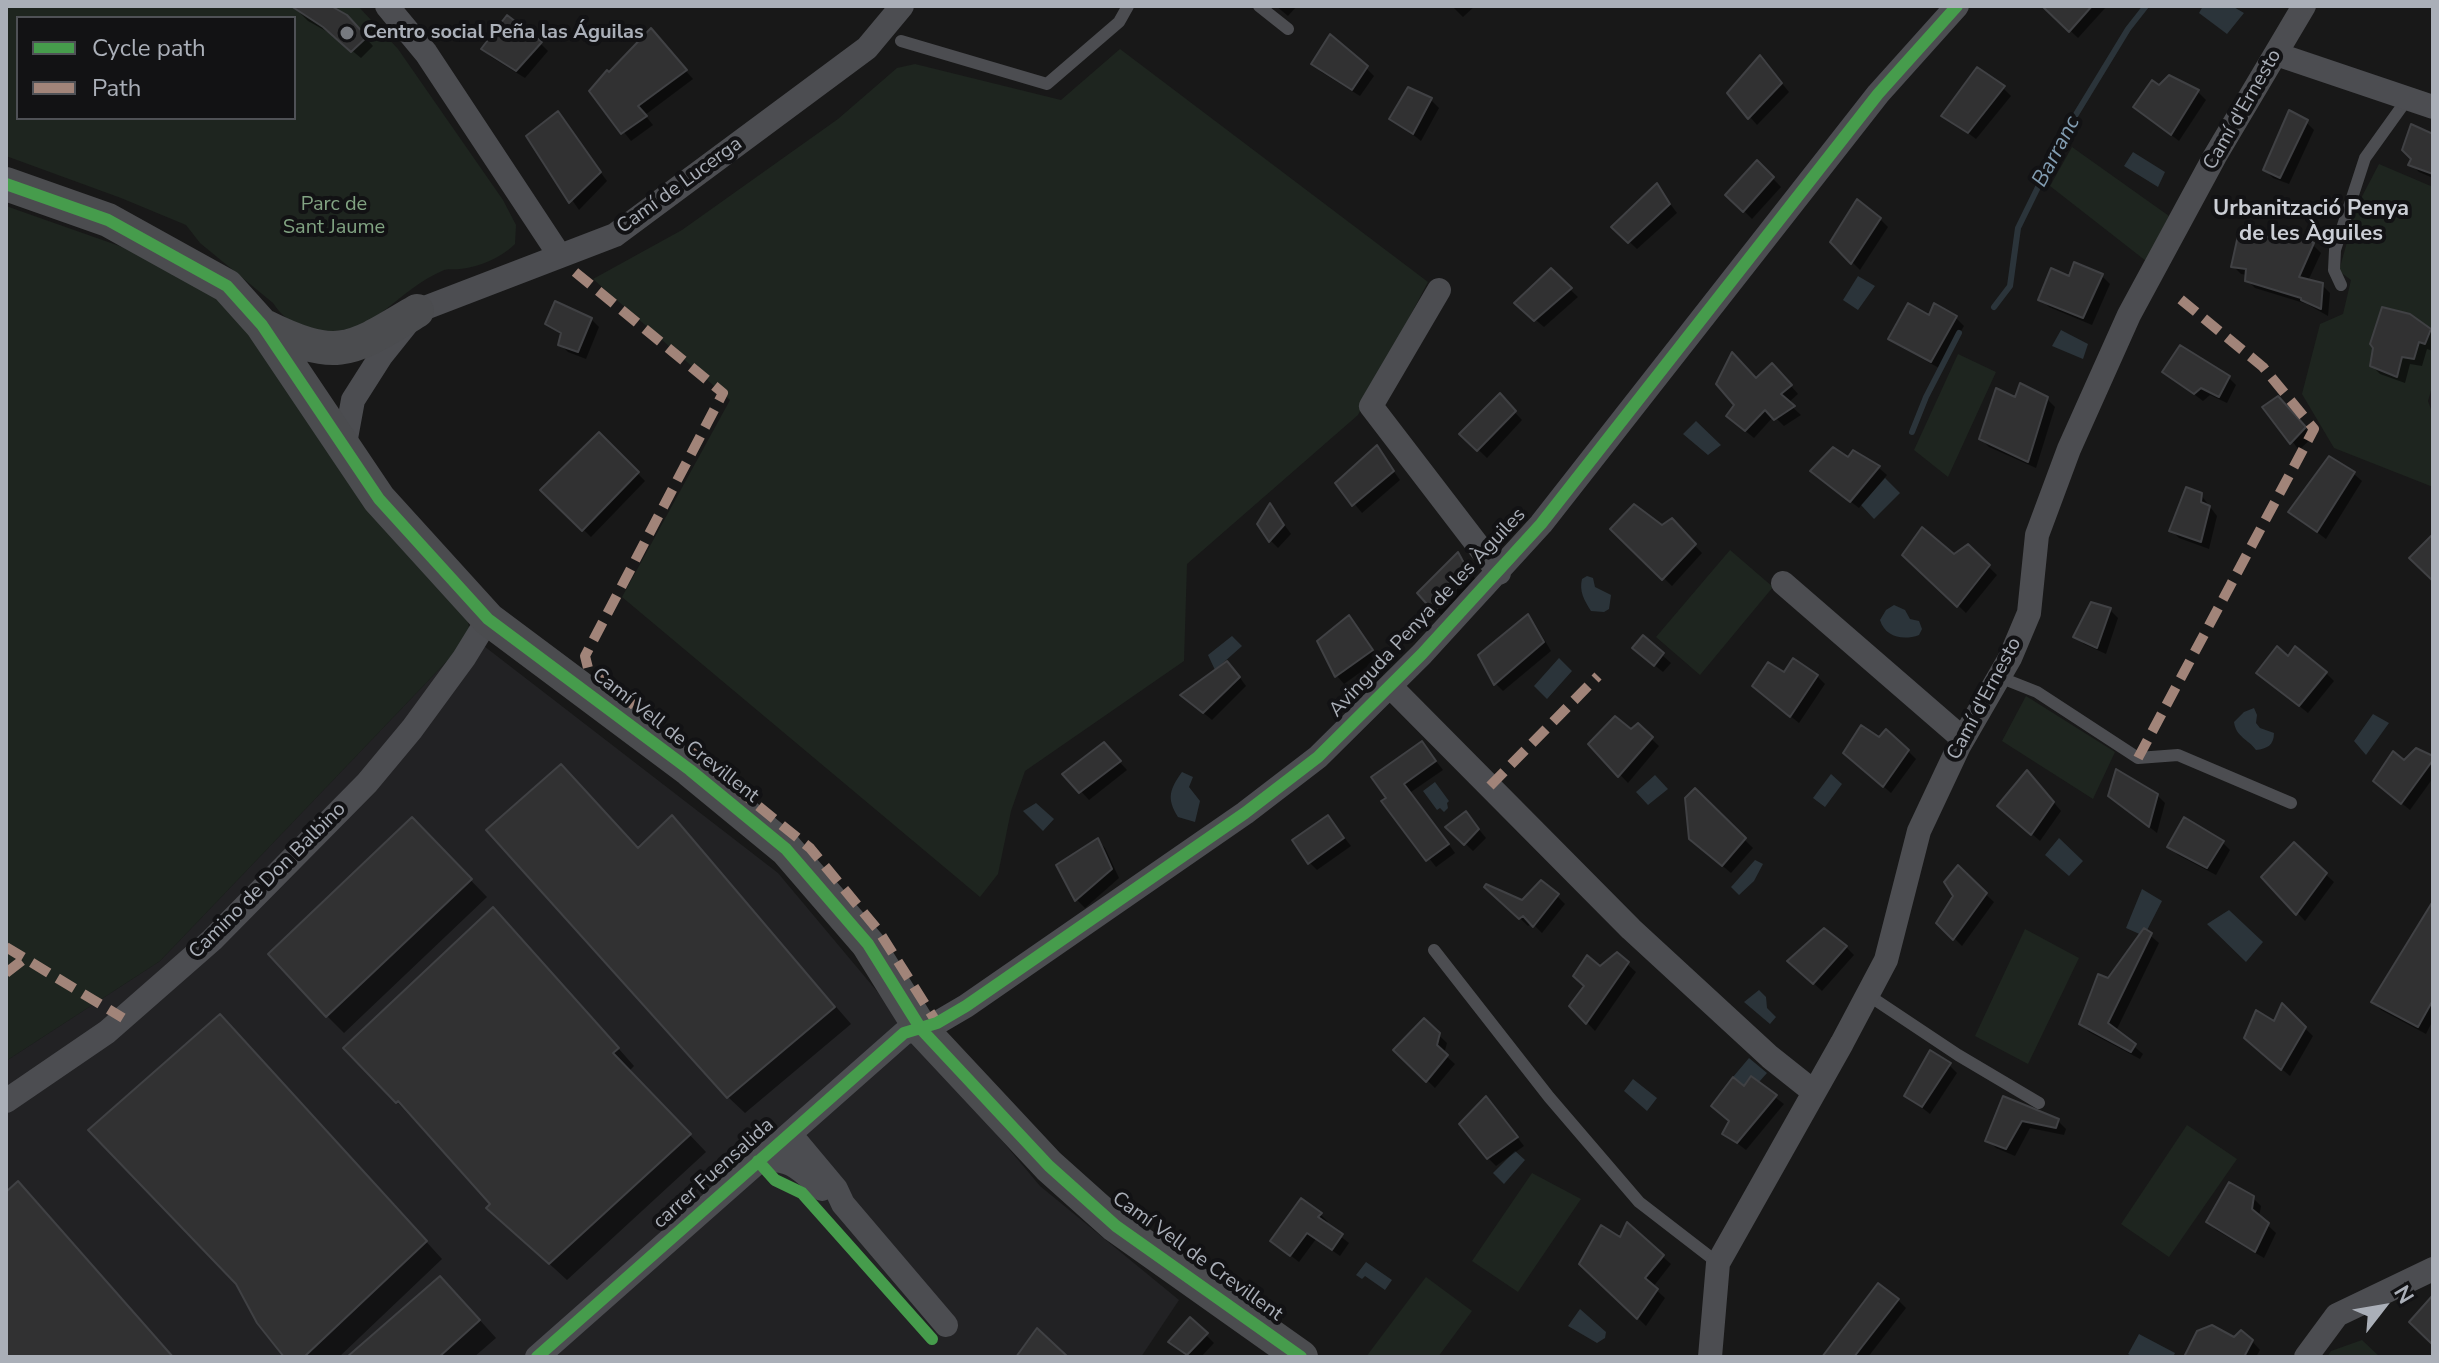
<!DOCTYPE html>
<html>
<head>
<meta charset="utf-8">
<style>
  body { margin:0 }
  #map { position:relative; width:2439px; height:1363px; overflow:hidden; background:#181818; font-family:"Nunito Sans",sans-serif }
  canvas { display:block }
  .frame { position:absolute; inset:0; border:8px solid #aaafb8; pointer-events:none }
  .legend { position:absolute; left:16px; top:16px; width:280px; height:104px; box-sizing:border-box; background:#121214; border:2px solid #4f5156; margin:0; padding:10px 14px; list-style:none; font-size:24px; color:#aaafb8 }
  .legend li { display:flex; align-items:center; gap:16px; height:40px }
  .legend b { width:40px; border:2px solid #4f5156 }
  .north { position:absolute; left:2343px; top:1267px; width:80px; height:80px; -webkit-text-stroke:6px #121214; paint-order:stroke; rotate:59deg; font-size:22px; font-weight:700; line-height:32px; text-align:center; color:#aaafb8 }
  .north::after { content:''; display:block; margin:auto; width:28px; height:36px; background:#aaafb8; clip-path:polygon(50% 0,100% 100%,50% 72%,0 100%) }
</style>
</head>
<body>
<div id="map">
<canvas width="2439" height="1363"></canvas>
<div class="frame"></div>
<ul class="legend">
<li><b style="height:10px;background:#469c4c"></b>Cycle path</li>
<li><b style="height:10px;background:#a18479"></b>Path</li>
</ul>
<div class="north">N</div>
</div>
<script>
const g = document.querySelector('canvas').getContext('2d');
g.lineJoin = 'round';
function fill(path, color) { g.fillStyle = color; g.fill(path, 'evenodd'); }
function stroke(path, color, width, dash) { g.strokeStyle = color; g.lineWidth = width; g.lineCap = dash ? 'butt' : 'round'; g.setLineDash(dash || []); g.stroke(path); }
function drawText(font, color, halo, rows, align = 'center') {
  g.font = font + ' "Nunito Sans",sans-serif'; g.lineWidth = 8; g.setLineDash([]); g.textBaseline = 'middle'; g.strokeStyle = halo; g.fillStyle = color; for (const [text, x, y, turn = 0] of rows) {
    g.save(); g.translate(x, y); g.rotate((+turn || 0) * Math.PI / 180); g.textAlign = isNaN(turn) ? turn : align; if (halo) g.strokeText(text, 0, 0); g.fillText(text, 0, 0); g.restore();
  }
}
fill(new Path2D(`
  M471,636l307,237 262,313 139,114 -38,57h-1135v-296l154,-100z`), '#222224');
fill(new Path2D(`
  M6,6h352l40,43 105,151 13,25 -1,19c-14,14 -36,23 -55,25 -7,1 -12,-1 -18,2 -50,21 -72,75 -135,56 -16,-5 -25,-10 -34,-24l-73,-60 -14,-18 -65,-27 -115,-42zM18,18h276v100h-276z
  M1120,49l308,233 -70,133 -171,149 -3,97 -159,110 -14,40 -13,63 -18,23 -358,-300 108,-197 -137,-121 89,-49 156,-111 59,-51 18,-4 146,36z
  M2072,147l97,69 -23,45 -96,-75z
  M2379,164l54,23v197l-5,17 5,14v72l-99,-39 -32,-54 18,-70 23,-10 8,-34 -12,-9 18,-65z
  M6,206l139,49 64,37 39,34 219,292 4,18 -311,325 -154,100z
  M1958,354l38,18 -48,105 -34,-27z
  M1730,550l43,37 -73,88 -44,-38z
  M2026,696l89,56 -22,47 -91,-58z
  M2025,929l54,29 -51,106 -53,-28z
  M2187,1125l50,34 -68,98 -48,-33z
  M1532,1173l49,26 -63,93 -46,-31z
  M1426,1277l46,34 -34,46h-72z
  M2362,1340l18,17h-53l4,-6z`), '#1e251f');
fill(new Path2D(`
  M2203,6h29l12,7 -17,21 -28,-21z
  M2133,152l32,20 -7,15 -34,-21z
  M1858,276l17,10 -17,24 -15,-10z
  M2061,330l27,14 -5,15 -31,-13z
  M1696,421l25,24 -13,10 -25,-21z
  M1885,478l15,15 -26,26 -13,-14z
  M1587,576l6,2 2,9 16,8 -2,14 -5,3 -13,-1c-7,-11 -12,-20 -9,-32z
  M1894,605l11,5 5,9 9,2 3,8 -3,6c-16,6 -34,2 -39,-15l6,-10z
  M1232,636l10,10 -27,24 -7,-15z
  M1559,658l13,13 -25,28 -13,-13z
  M2254,708l3,7 -1,8 4,5 14,5c0,12 -7,16 -18,17 -8,-11 -20,-13 -22,-28l10,-10z
  M2373,714l16,9 -23,32 -12,-14z
  M1182,772l11,5 -4,10 11,14 -5,21 -17,-5c-12,-19 -8,-28 4,-45z
  M1831,774l11,10 -17,23 -12,-9z
  M1655,775l13,14 -20,16 -12,-13z
  M1435,782l14,19 -2,2 1,5 -4,4 -4,-4 -3,2 -14,-19z
  M1036,803l18,16 -11,12 -20,-20z
  M2059,838l24,23 -14,15 -24,-21z
  M1755,860l8,4 -9,17 -15,14 -8,-8z
  M2142,889l20,12 -18,35 -18,-8z
  M2229,910l34,32 -17,20 -39,-38z
  M1759,990l7,7 1,11 9,9 -6,7 -26,-22z
  M1749,1058l18,15 -8,9 -8,-5 -7,9 -11,-9z
  M1633,1079l24,19 -10,13 -23,-20z
  M1515,1151l10,9 -21,24 -11,-11z
  M1366,1262l26,18 -7,10 -20,-14 -3,3 -6,-4z
  M1580,1309l26,23 -1,6 -8,5 -29,-17z
  M2139,1334l36,19 -2,4h-39l-6,-3z`), '#2b343a');
fill(new Path2D(`
  M302,6h26l27,20 18,20 -12,12 -28,-23 -25,-14 -8,-8z
  M1276,6h21l-9,10z
  M1452,6h23l-12,11z
  M2044,6h63l-29,32z
  M658,39l35,40 -48,36 8,10 -22,16 -40,-50 18,-17z
  M540,43l8,8 -23,27 -34,-21 -8,-8z
  M1761,58l28,34 -32,33 -28,-32z
  M1313,64l53,4 8,8 -14,20 -39,-24z
  M2159,87l39,5 8,8 -27,41 -35,-27z
  M2003,88l8,8 -35,43 -32,-24z
  M1431,100l8,8 -18,33 -29,-23z
  M558,114l49,67 -28,29 -51,-73z
  M2306,122l8,8 -25,54 -16,-6 -8,-8z
  M2433,136v42l-14,-6 -8,-8z
  M1757,162l24,25 -29,32 -24,-24z
  M1657,186l20,27 -40,36 -23,-22z
  M1880,219l8,8 -28,43 -28,-28z
  M2293,234l20,11 8,8 -13,28 14,4 8,8 -2,23 -21,-12 -52,-16 -8,-8v-5l-6,-1 -8,-8 57,-23z
  M1551,271l27,26 -34,30 -19,-16z
  M2102,276l8,8 -18,41 -43,-18 -8,-8 30,-20z
  M1930,318h26l8,8 -25,42 -40,-22 -8,-8z
  M591,319l8,8 -13,32 -18,-7 -8,-8 3,-8 -16,-13z
  M2429,331l4,3v17l-6,-2 -5,17 -12,-2 -5,19 -25,-9 -8,-8z
  M2165,372l63,5 8,8 -9,18 -17,-8 -7,6z
  M1780,373l18,21 -10,9 13,12 -17,11 -10,-10 -20,22 -17,-14 20,-43z
  M2047,399l8,8 -19,61 -47,-21 -8,-8 35,-39z
  M1507,404l15,16 -35,38 -25,-24z
  M2265,407h21l27,30 -14,13z
  M599,434l46,47 -54,56 -48,-47z
  M1377,448l23,32 -38,33 -24,-29z
  M1854,453l25,15 8,7 -28,33 -38,-29z
  M2354,474l8,7 -36,58 -36,-27z
  M2201,495l16,21 -8,33 -30,-11 -8,-8z
  M1271,506l20,28 -13,14 -8,-8z
  M1671,521l31,32 -30,33 -59,-57 49,-1z
  M1968,547l29,28 -31,38 -61,-58 49,2z
  M1458,554l8,8 11,20 -33,36 -25,-25z
  M2110,610l8,8 -12,36 -22,-10 -8,-8z
  M1527,616l8,8 16,27 -48,40 -8,-8z
  M1349,618l30,41 -35,25 -7,-8z
  M1643,638l28,25 -8,9 -20,-16z
  M2289,659l37,14 8,8 -26,32 -41,-33z
  M1235,671l11,15 -34,34 -29,-24z
  M1785,675l32,1 8,8 -26,39 -36,-29z
  M1638,726l21,20 -31,37 -38,-39 41,-13z
  M1879,740l29,11 8,8 -25,34 -37,-32z
  M1422,743l21,27 -32,22 44,61 -19,14 -52,-65z
  M1104,745l23,25 -38,30 -24,-26z
  M2433,759v19l-23,32 -26,-21 20,-27z
  M2035,780l26,31 -21,30 -32,-28z
  M1695,791l58,57 -22,25 -31,-26z
  M2157,795l8,8 -8,30 -47,-37z
  M1328,817l23,29 -34,24 -8,-8z
  M672,818l179,206 -106,89 -17,-16z
  M412,820l75,77 -143,136 -17,-17z
  M1473,822l13,16 -13,13 -25,-24z
  M1097,840l8,8 14,30 -34,30 -8,-8 -18,-34z
  M2222,842l8,8 -14,25 -38,-20 -8,-8z
  M2294,845l40,37 -29,39 -41,-44z
  M1958,868l36,34 -32,44 -24,-24 17,-26z
  M1488,887l34,16 35,-7 8,8 -23,29 -10,-10 -4,3z
  M2433,919v101l-7,14 -45,-24 -8,-8z
  M510,926l124,140 -5,5 77,81 -139,128 -61,-56 -13,-20 -147,-156z
  M2145,931l14,12 -43,88 27,23 -3,5 -51,-27 -8,-8z
  M1846,947l8,8 -32,36 -24,-22z
  M1617,955l19,17 -41,59 -24,-25 29,-38z
  M2283,1007l30,29 -23,40 -36,-30 21,-22z
  M1424,1021l23,22 -3,11 11,10 -20,24 -39,-38z
  M236,1033l206,226 -103,98h-52z
  M1949,1065l8,8 -27,41 -23,-18z
  M1751,1079l33,25 -38,46 -21,-16z
  M2004,1099l54,22 8,8 -2,6 -34,-7 -15,28 -19,-8 -8,-8z
  M1494,1107l30,39 -28,20 -8,-8z
  M2253,1198l8,8 -2,11 17,16 -12,25 -48,-28 -8,-8z
  M1320,1214l8,8 -2,3 23,18 -9,13 -24,-17 -17,23 -27,-21z
  M1628,1226l43,38 -18,23 12,11 -19,28 -64,-62 39,-24z
  M457,1295l39,43 -22,19h-123z
  M1898,1300l8,8 -38,49h-42z
  M1190,1319l24,24 -13,14h-11l-11,-8z
  M2234,1340l18,1 8,9 -4,7h-67z`), '#0007');
stroke(new Path2D(`
  M1994,307l16,-21 8,-58 46,-94 64,-105 18,-23
  M1912,432l14,-35 33,-64`), '#2b343a', 6);
const building = new Path2D(`
  M291,6h40l16,9 20,22 -16,15 -28,-25z
  M2042,6h50l-23,26z
  M507,15l35,27 -26,29 -35,-22z
  M651,28l36,42 -49,36 9,10 -26,18 -32,-43 18,-21 2,2z
  M1330,34l38,32 -16,24 -41,-26z
  M1760,55l22,28 -34,36 -21,-26z
  M1977,67l28,19 -37,47 -27,-17z
  M2169,75l30,15 -28,45 -38,-28 19,-27 7,5z
  M1408,87l24,11 -19,36 -24,-15z
  M2289,110l19,10 -28,58 -17,-8z
  M558,111l43,61 -32,31 -43,-67z
  M2411,124l22,10v40l-25,-9 3,-6 -9,-9z
  M1757,160l17,17 -31,35 -18,-17z
  M1657,183l13,21 -42,39 -17,-16z
  M1857,199l24,19 -30,46 -21,-22z
  M2239,231l50,10 2,-10 23,12 -15,34 24,6 -2,26 -20,-9v-2l-56,-17 1,-12 -15,-2z
  M2074,262l29,12 -20,44 -45,-18 13,-32 18,8z
  M1551,268l21,20 -38,33 -20,-18z
  M555,301l37,17 -14,34 -20,-7 3,-12 -16,-9z
  M1908,303l21,12 5,-12 23,13 -26,46 -43,-23z
  M2382,307l28,7 21,15 -6,15 -6,-2 -5,17 -12,-2 -5,20 -27,-11 3,-18 -3,-4z
  M2180,345l50,31 -11,21 -18,-9 -7,6 -32,-22z
  M1732,352l24,26 16,-15 20,22 -11,9 14,12 -21,14 -9,-10 -20,21 -19,-15 8,-11 -18,-21z
  M2020,383l28,14 -20,65 -49,-23 17,-51 19,9z
  M1500,393l16,18 -39,40 -18,-17z
  M2278,396l28,31 -16,17 -28,-37z
  M599,432l40,40 -57,59 -42,-41z
  M1377,445l17,26 -42,35 -17,-23z
  M1833,447l15,10 5,-7 27,16 -30,36 -40,-31z
  M2329,456l26,16 -38,60 -29,-20z
  M2186,487l16,6 -1,9 9,4 -9,36 -32,-11z
  M1270,503l14,22 -15,17 -12,-18z
  M1634,504l28,21 10,-7 24,26 -34,36 -52,-51z
  M1922,527l32,27 14,-10 22,21 -33,42 -55,-52z
  M2433,534v47l-24,-23z
  M1458,552l12,22 -36,38 -17,-19z
  M2091,602l20,6 -14,40 -24,-11z
  M1528,614l16,28 -50,43 -16,-30z
  M1349,615l24,35 -38,27 -18,-36z
  M1643,635l21,18 -10,13 -22,-18z
  M2277,646l11,10 7,-10 32,26 -28,34 -43,-33z
  M1793,658l25,17 -28,42 -38,-31 16,-24 16,10z
  M1227,661l13,16 -37,36 -23,-18z
  M1615,716l16,13 7,-6 15,14 -35,40 -30,-33z
  M1861,725l18,12 7,-8 23,21 -26,37 -40,-34z
  M1422,741l14,20 -32,23 45,60 -23,17 -45,-60 5,-3 -15,-21z
  M1104,742l17,19 -42,32 -17,-19z
  M2416,748l17,8v4l-32,44 -28,-23 20,-30 11,9z
  M561,764l77,84 34,-33 163,192 -108,91 -241,-268z
  M2116,769l42,25 -9,33 -41,-31z
  M2027,770l27,32 -23,33 -34,-29z
  M1695,788l51,50 -24,28 -33,-27 -4,-41z
  M1466,811l13,18 -15,16 -19,-18z
  M1328,815l16,23 -36,26 -16,-24z
  M412,817l60,62 -146,138 -58,-63z
  M2184,817l40,24 -17,27 -40,-21z
  M1098,838l14,31 -37,32 -19,-36z
  M2294,842l33,31 -31,42 -35,-38z
  M1958,865l29,28 -34,47 -17,-17 17,-27 -9,-14z
  M1541,880l18,14 -26,33 -10,-11 -4,3 -35,-32 2,-3 36,16z
  M2433,901v99l-15,27 -47,-25z
  M493,907l126,141 -6,5 78,81 -142,130 -63,-56 4,-4 -92,-103 -2,2 -53,-55z
  M1824,928l23,18 -34,38 -26,-23z
  M2144,928l8,5 -44,90 28,21 -5,8 -52,-28 19,-50 10,4z
  M1617,952l12,10 -43,62 -17,-18 15,-20 -11,-10 14,-21 13,11z
  M2282,1003l24,24 -25,43 -37,-32 12,-28 18,11z
  M220,1014l207,227 -123,116h-20l-27,-34 -21,-39 -148,-154z
  M1424,1018l16,15 -3,12 11,10 -22,27 -33,-32z
  M1930,1050l21,13 -29,44 -18,-11z
  M1751,1076l26,19 -40,48 -15,-9 7,-13 -18,-15 22,-29 11,9z
  M1486,1096l32,41 -31,22 -28,-35z
  M2003,1096l56,23 -3,9 -34,-7 -16,28 -21,-8z
  M18,1181l155,176h-167v-165z
  M2229,1182l25,14 -2,13 17,14 -14,29 -49,-30z
  M1301,1198l21,15 -4,4 25,17 -11,16 -25,-17 -17,23 -20,-15z
  M1627,1222l37,33 -19,23 13,11 -21,30 -58,-55 22,-39 19,12z
  M440,1276l40,44 -41,37h-92z
  M1878,1283l21,16 -45,58h-32z
  M2433,1295v50l-24,-23z
  M1190,1317l18,16 -21,22 -19,-13z
  M2212,1325l22,12 7,-7 12,10 -9,17h-60l13,-26z
  M1037,1328l31,29h-52z`);
fill(building, '#313132');
stroke(building, '#404144', 2);
stroke(new Path2D(`
  M1259,6l29,23
  M901,41l146,43 72,-62 9,-16
  M2341,285l-7,-15 1,-20 30,-92 43,-60
  M1999,677l38,15 101,66 40,-3 113,48
  M1434,950l115,147 90,105 79,61
  M1868,995l90,60 81,48`), '#4c4d51', 12);
stroke(new Path2D(`
  M387,6l39,47 134,203
  M2276,54l157,53
  M1439,290l-68,116 128,167
  M344,449l9,-49 28,-44 36,-45 198,-76 252,-187 35,-42
  M1783,583l180,156
  M1390,686l241,243 139,128 44,35
  M6,1101l101,-69 105,-92 155,-157 45,-54 52,-71 24,-39
  M790,1134l46,55 7,15 103,121
  M758,1161c32,-5 42,8 64,28
  M537,1357l367,-324 33,-10 29,-17 279,-193 73,-56 104,-103 119,-130 337,-430 79,-88
  M1710,1357l8,-94 124,-220 44,-83 33,-129 40,-85 51,-88 19,-45 8,-78 32,-86 60,-134 86,-159 89,-150
  M2306,1357l31,-42 96,-46`), '#4c4d51', 24);
stroke(new Path2D(`
  M6,184l102,36 119,66 35,39 117,174 109,120 202,151 96,79 82,95 53,85 128,137 67,60 185,131
  M262,325c75,37 87,27 155,-14`), '#4b4c4f', 34);
stroke(new Path2D(`
  M575,272l148,121 -138,263 3,12 222,180 68,82 59,93
  M2138,758l176,-329 -51,-62 -90,-74
  M1490,786l108,-110
  M6,947l117,71
  M6,973l18,-14`), '#a18479', 10, [20, 10]);
stroke(new Path2D(`
  M6,184l102,36 119,66 35,39 117,174 109,120 202,151 96,79 82,95 53,85 128,137 67,60 185,131
  M758,1161l17,19 27,13 130,146
  M537,1357l367,-324 33,-10 29,-17 279,-193 73,-56 104,-103 119,-130 337,-430 79,-88`), '#469c4c', 12);
for (const [x, y, r, color] of [
  [347,33,8,"#777a80"]
]) { const dot = new Path2D(); dot.arc(x, y, r, 0, 2 * Math.PI); g.fillStyle = color; g.fill(dot); stroke(dot, '#121214', 3); }
drawText('bold 20px', '#aaafb8', '#121214', [
  ["Centro social Peña las Águilas",363,33]
], 'left');
drawText('20px', '#aaafb8', '#121214', [
  ["Camí d'Ernesto",2243,110,-60],
  ["Camí de Lucerga",680,186,-36],
  ["Avinguda Penya de les Àguiles",1428,613,-47],
  ["Camí d'Ernesto",1985,699,-62],
  ["Camí Vell de Crevillent",675,736,38],
  ["Camino de Don Balbino",268,881,-45],
  ["carrer Fuensalida",714,1174,-42],
  ["Camí Vell de Crevillent",1197,1257,36]
]);
drawText('20px', '#81a382', '#121214', [
  ["Parc de",334,205],
  ["Sant Jaume",334,228]
]);
drawText('italic 22px', '#829db2', '#121214', [
  ["Barranc",2057,152,-62]
]);
drawText('bold 22px', '#cbced5', '#121214', [
  ["Urbanització Penya",2311,210],
  ["de les Àguiles",2311,235]
]);
</script>
</body>
</html>
